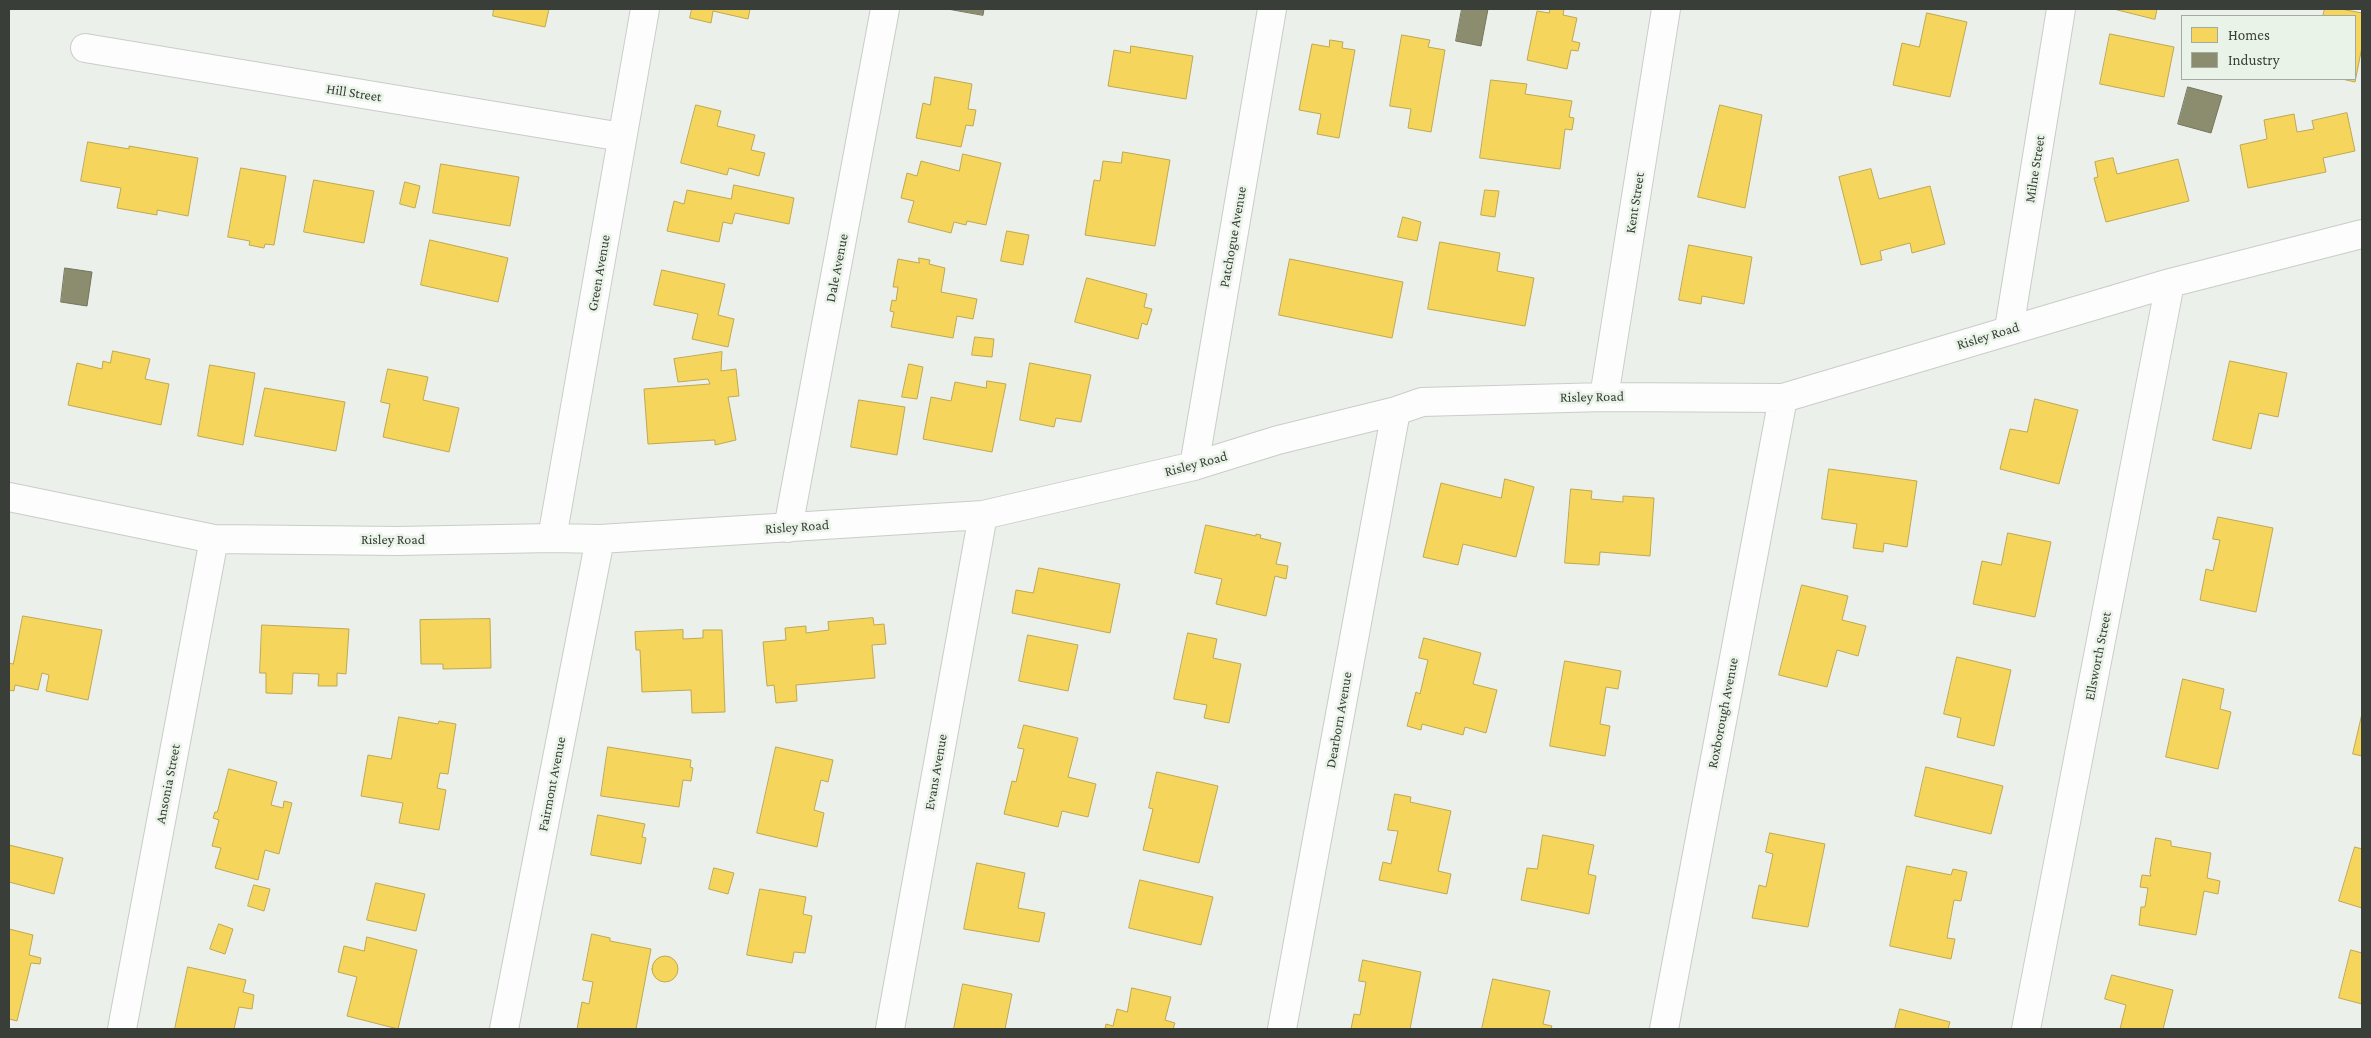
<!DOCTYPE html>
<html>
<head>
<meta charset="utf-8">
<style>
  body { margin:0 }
  #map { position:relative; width:2371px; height:1038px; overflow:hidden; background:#ebf0ea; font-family:"Crimson Pro",serif }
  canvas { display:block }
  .frame { position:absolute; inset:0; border:10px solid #3a3e39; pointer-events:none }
  .legend { position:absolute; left:2181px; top:15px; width:175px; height:65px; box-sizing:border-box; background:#e9f3e7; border:1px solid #a3aba1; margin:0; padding:6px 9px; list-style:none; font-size:15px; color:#3a3e39 }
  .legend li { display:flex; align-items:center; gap:10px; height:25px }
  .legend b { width:25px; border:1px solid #a3aba1 }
</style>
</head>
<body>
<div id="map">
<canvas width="2371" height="1038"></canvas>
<div class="frame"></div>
<ul class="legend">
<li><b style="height:14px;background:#f6d55c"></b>Homes</li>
<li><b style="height:14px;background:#8c8c6e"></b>Industry</li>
</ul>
</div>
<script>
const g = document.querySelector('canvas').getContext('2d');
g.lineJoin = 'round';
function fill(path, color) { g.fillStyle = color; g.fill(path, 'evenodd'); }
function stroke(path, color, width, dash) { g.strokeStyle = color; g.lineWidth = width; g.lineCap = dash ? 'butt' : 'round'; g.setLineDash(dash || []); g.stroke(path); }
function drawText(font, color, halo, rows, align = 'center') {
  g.font = font + ' "Crimson Pro",serif'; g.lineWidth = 5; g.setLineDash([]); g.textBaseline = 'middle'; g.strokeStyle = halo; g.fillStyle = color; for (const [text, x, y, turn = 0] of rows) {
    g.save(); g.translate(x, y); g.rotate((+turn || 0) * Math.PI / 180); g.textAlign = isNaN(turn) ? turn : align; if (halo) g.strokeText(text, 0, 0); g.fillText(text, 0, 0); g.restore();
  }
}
const homes = new Path2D(`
  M494,9h55l-4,18 -52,-11z
  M692,9h58l-2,10 -35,-8 -2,12 -21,-5z
  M1550,9h14l-1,6 14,3 -5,23 8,2 -2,8 -7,-1 -4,19 -40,-9 10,-49 12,2z
  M2114,9h43l-2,10z
  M2325,9h16l21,4v34l-7,35 -13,-3h13v-63h-32z
  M1927,13l40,9 -17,75 -57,-12 9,-42 17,4z
  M2110,34l64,13 -10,50 -64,-13z
  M1402,35l28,5 -2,7 17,3 -14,82 -23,-4 3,-19 -21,-3z
  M1330,40l13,2 -1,6 13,2 -16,88 -22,-4 4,-20 -22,-4 13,-66 17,3z
  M1131,46l62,10 -7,43 -78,-13 6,-36 16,3z
  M935,77l37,7 -4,25 8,1 -3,16 -7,-1 -5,22 -45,-9 7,-35 7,2z
  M1491,80l36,4 -2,10 47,7 -3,16 5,1 -2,12 -7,-1 -5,40 -80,-11z
  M696,105l25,6 -4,15 38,9 -4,15 14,3 -6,23 -30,-8 -2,7 -46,-12z
  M1720,105l42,10 -17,93 -47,-11z
  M2347,113l8,38 -32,7 3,14 -78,16 -8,-43 27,-6 -3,-19 30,-6 3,18 17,-3 -2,-8z
  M88,142l41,7v-3l69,12 -10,58 -31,-6v5l-40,-7 4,-20 -40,-7z
  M1123,152l47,8 -15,86 -70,-11 9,-55 6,1 3,-20 18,2z
  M963,154l38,9 -15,62 -19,-4 -1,4 -12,-3 -3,11 -43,-11 6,-21 -13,-3 6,-25 10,3 4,-15 38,10z
  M2113,158l4,16 61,-15 11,42 -83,21 -12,-44 4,-1 -3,-15z
  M441,164l78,13 -9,49 -77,-13z
  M241,168l45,8 -12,69 -9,-1 -1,4 -15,-3 1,-4 -22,-4z
  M1871,169l8,30 51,-13 15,58 -33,9 -2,-10 -30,8 2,9 -21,5 -22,-88z
  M314,180l60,11 -10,52 -60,-11z
  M405,182l15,4 -5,22 -15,-4z
  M734,185l60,13 -5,26 -54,-11 -3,11 -9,-2 -4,20 -52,-11 7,-30 10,3 3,-14 44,9z
  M1485,190l14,1 -4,26 -14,-2z
  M1403,217l18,5 -4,19 -19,-4z
  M1007,231l22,4 -6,30 -22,-4z
  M430,240l78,18 -10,44 -77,-17z
  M1440,242l60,11 -3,18 37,7 -9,48 -97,-17z
  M1689,245l63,12 -8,47 -42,-8 -1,8 -22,-4z
  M919,258l11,2 -1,4 16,4 -4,24 36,7 -4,20 -16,-3 -4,22 -62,-11 3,-15 -4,-1 2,-11 4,1 2,-14h-5l5,-28 21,4z
  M1290,259l113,23 -11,56 -113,-23z
  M662,270l63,14 -7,31 16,4 -6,28 -36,-8 6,-25 -44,-9z
  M1087,278l60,16 -3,13 8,2 -5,16 -5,-2 -4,16 -63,-17z
  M975,337l19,2 -2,18 -20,-2z
  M113,351l37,8 -5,20 24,5 -8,41 -93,-20 9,-42 25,6 1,-8 7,2z
  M722,352l-1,19 15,-2 3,27 -11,1 8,43 -21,5v-5l-67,4 -4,-55 66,-5 -2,-5 -30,3 -4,-23z
  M2230,361l57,12 -9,44 -19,-4 -8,36 -38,-9z
  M1030,363l61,12 -10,47 -25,-4 -2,9 -34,-7z
  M909,364l14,3 -6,32 -15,-2z
  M210,365l45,8 -12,72 -45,-9z
  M388,369l40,8 -5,23 36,8 -10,44 -66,-15 7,-33 -9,-2z
  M987,381l19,3 -14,68 -69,-13 8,-42 20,4 4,-19 31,6z
  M265,388l80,14 -9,49 -81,-15z
  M2035,399l43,11 -19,74 -59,-15 10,-40 17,3z
  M859,400l46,7 -8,48 -46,-8z
  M1829,469l88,12 -10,66 -23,-4 -1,9 -30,-4 4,-24 -35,-5z
  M1505,479l29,8 -18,70 -53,-13 -5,21 -35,-8 18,-74 60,15z
  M1571,489l21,2 -1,8 32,3v-6l31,2 -4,58 -50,-4 -1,13 -34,-2z
  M2218,517l55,11 -17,84 -56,-12 6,-31 7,2 7,-31 -7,-1z
  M1206,525l50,11v-2l5,1 -1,3 21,5 -5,21 12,2 -2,13 -11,-3 -9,40 -50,-12 6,-25 -27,-6z
  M2008,533l43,9 -16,75 -62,-13 9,-43 19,4z
  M1039,568l81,16 -10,49 -98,-20 4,-23 17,3z
  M1802,585l46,11 -6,24 24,6 -8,30 -21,-6 -10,37 -48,-12z
  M23,616l79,14 -14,70 -42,-9 3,-16 -7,-2 -4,17 -23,-5 -1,6 -5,-1v-27l4,1z
  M873,618l1,7 10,-1 2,20 -14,1 3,33 -79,7 1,16 -21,2 -2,-18 -7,1 -4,-44 23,-2 -1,-12 21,-2v7l23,-3 -1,-8z
  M490,619l1,49 -48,1v-5h-22l-1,-44z
  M262,625l87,4 -3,45 -9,-1v13h-19l1,-12 -26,-1 -1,21 -26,-1v-20h-6z
  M683,630v9l20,-1v-8h19l3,82 -33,1 -1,-23 -49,2 -2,-42h-4l-1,-18z
  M1188,633l29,6 -4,19 28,6 -12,59 -25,-5 3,-13 -33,-6z
  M1028,635l50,10 -10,46 -49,-10z
  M1424,638l57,15 -8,31 24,6 -11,43 -21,-6 -2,8 -41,-11 -1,6 -14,-4 9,-34 4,2 8,-34 -9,-2z
  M1957,657l54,13 -17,76 -37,-9 4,-19 -17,-4z
  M1565,661l56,10 -3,18 -12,-2 -6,37 10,2 -5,30 -55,-10z
  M2183,679l41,10 -4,20 11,3 -13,57 -52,-12z
  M2362,714v42l-9,-2z
  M399,717l39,7 1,-3 17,3 -8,50 -8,-1 -3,15 9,2 -7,40 -40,-7 4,-20 -42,-7 7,-41 23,4z
  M1024,725l54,13 -10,39 28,7 -8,33 -26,-6 -4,16 -54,-13 8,-33 4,1 8,-33 -6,-1z
  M608,747l83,13 -1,7 3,1 -2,13 -8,-1 -4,27 -78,-11z
  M776,747l57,13 -5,22 -7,-2 -7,30 10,3 -7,34 -60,-14z
  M1926,767l77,19 -12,48 -76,-18z
  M229,769l48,13 -6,23 12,3 1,-7 8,2 -13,51 -14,-4 -7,30 -43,-12 6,-20 -9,-2 7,-26 -6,-2 2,-6h2z
  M1157,772l61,14 -19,77 -56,-13 10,-41 -4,-1z
  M1395,794l16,3 -1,5 41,9 -13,60 13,3 -4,20 -68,-14 4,-18 8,2 7,-33 -10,-1z
  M598,815l47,9 -3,13 4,1 -5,26 -50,-9z
  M1770,833l55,11 -17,83 -56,-9 7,-33 7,2 7,-33 -7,-2z
  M1543,835l51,10 -6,29 8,2 -7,38 -68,-14 6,-32 10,1z
  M2156,838l15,3v5l40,7 -4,25 13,3 -2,13 -14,-3 -8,44 -57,-10 2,-18h4l3,-19 -8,-1 2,-12 9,1 -1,-3z
  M9,845l54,13 -9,36 -45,-12z
  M2355,847l7,2v59l-23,-7z
  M977,863l48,10 -7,35 27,5 -6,29 -75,-13z
  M1907,866l44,9 2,-6 14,3 -6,29 -7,-1 -7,38 8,1 -4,20 -61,-13z
  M714,868l20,5 -6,21 -19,-5z
  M1140,880l73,17 -12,48 -72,-17z
  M376,883l49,11 -9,37 -49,-11z
  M254,885l16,4 -6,22 -16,-5z
  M760,889l46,8 -3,17 9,2 -7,37 -11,-1 -2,11 -45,-8z
  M219,924l14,5 -8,25 -15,-5z
  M9,929l24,6 -4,20 12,3 -1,6 -9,-1 -14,58 -8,-2z
  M592,934l18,4v3l41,8 -15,80h-59l5,-27 7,2 4,-22 -10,-2z
  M367,937l50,13 -19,79 -51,-13 10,-39 -19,-5 6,-26 20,5z
  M2351,950l11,3v51l-23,-6z
  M652 969a13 13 0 1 1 26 0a13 13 0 1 1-26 0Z
  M1363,960l58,12 -11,57h-59l3,-15 6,1 6,-33 -7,-1z
  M188,967l58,13 -3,12 11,3 -2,14 -13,-2 -5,22h-59z
  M2112,975l61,15 -10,39h-43l6,-24 -21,-6z
  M1493,979l57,12 -7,33 9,2 -1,3h-69z
  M963,984l49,10 -7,35h-51z
  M1132,988l39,9 -6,23 10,3 -2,6h-68l1,-5 7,2 4,-17 10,3z
  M1900,1009l50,13 -2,7h-53z`);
fill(homes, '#f6d55c');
stroke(homes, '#bea852', 1);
const industry = new Path2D(`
  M948,9h36l-1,6z
  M1462,9h26l-7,37 -25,-5z
  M2188,87l34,9 -11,37 -33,-9z
  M65,268l27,4 -5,34 -26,-4z`);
fill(industry, '#8c8c6e');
stroke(industry, '#73755e', 1);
const minor = new Path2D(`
  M85,48l537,89
  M2009,329l52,-320
  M1604,397l62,-388
  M1194,466l78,-457
  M9,497l205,42 184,2 154,-3 48,1 383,-24 211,-49 84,-26 118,-29 26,-9 182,-5 179,1 387,-115 192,-49
  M788,528l97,-519
  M552,538l93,-529
  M122,1029l92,-490
  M504,1029l96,-490
  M890,1029l93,-514
  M1282,1029l114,-618
  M1664,1029l119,-631
  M2026,1029l144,-746`);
stroke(minor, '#c9cdc8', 30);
stroke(minor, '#fcfdfc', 28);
drawText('14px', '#3a3e39', '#e9f3e7', [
  ["Hill Street",354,93,9],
  ["Milne Street",2035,169,-81],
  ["Kent Street",1635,203,-81],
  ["Patchogue Avenue",1233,237,-80],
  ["Dale Avenue",837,268,-79],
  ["Green Avenue",599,273,-80],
  ["Risley Road",1988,336,-17],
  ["Risley Road",1592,397,-1],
  ["Risley Road",1196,464,-15],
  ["Risley Road",797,527,-4],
  ["Risley Road",393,540],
  ["Ellsworth Street",2098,656,-79],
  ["Roxborough Avenue",1723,713,-79],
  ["Dearborn Avenue",1339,720,-80],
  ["Evans Avenue",936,772,-80],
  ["Ansonia Street",168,784,-79],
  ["Fairmont Avenue",552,784,-79]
]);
</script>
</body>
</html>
